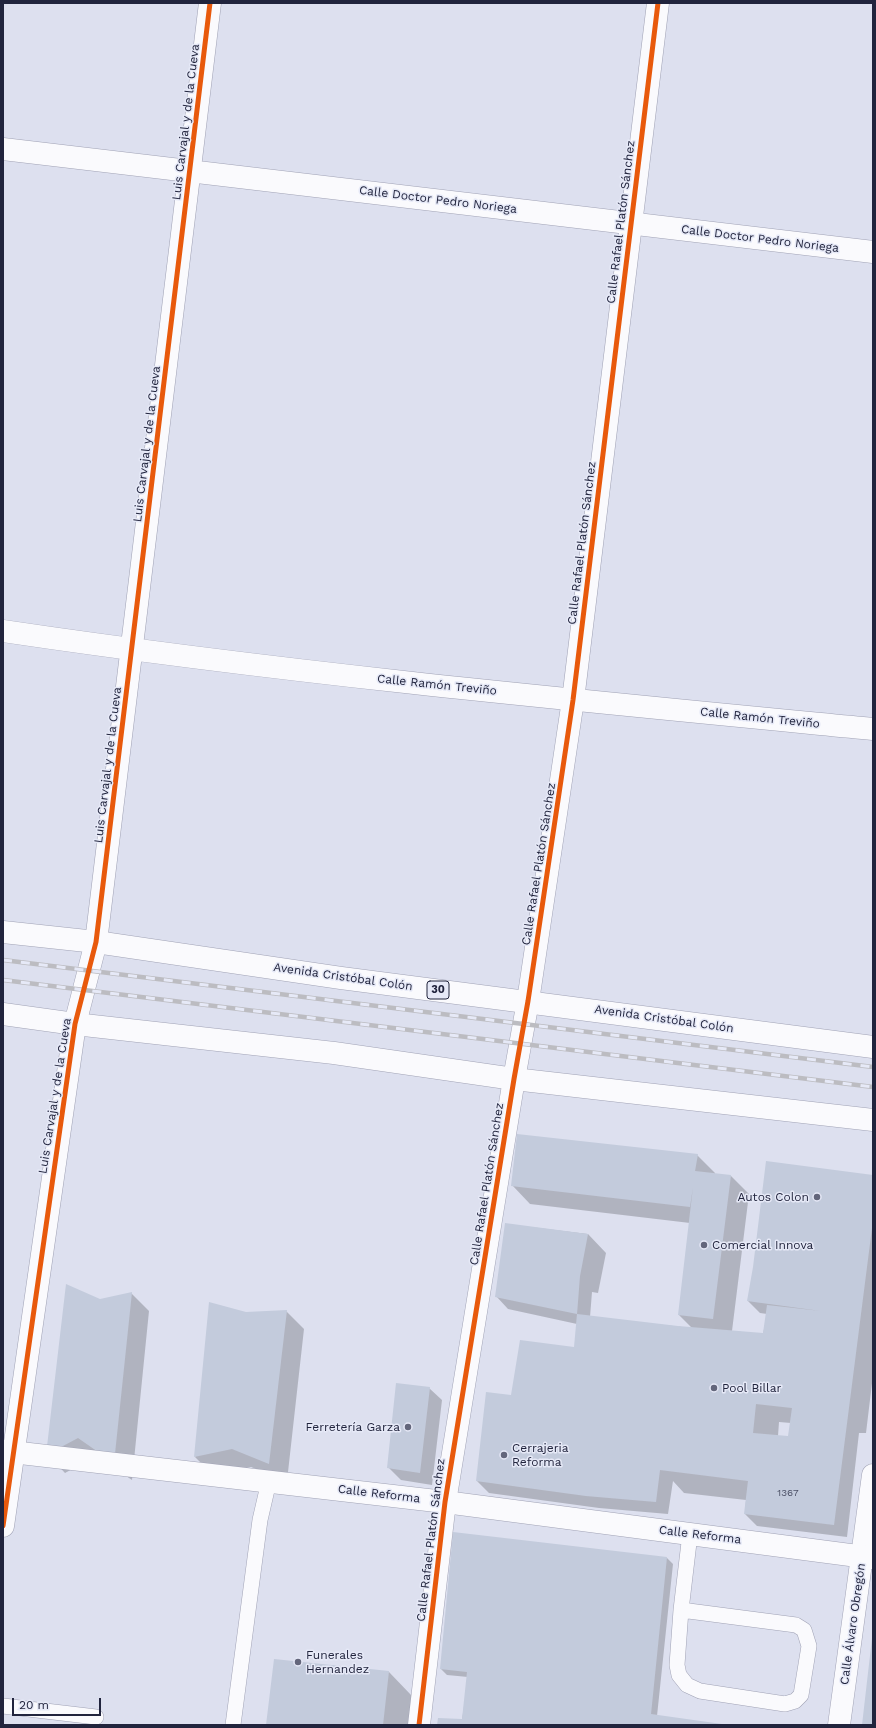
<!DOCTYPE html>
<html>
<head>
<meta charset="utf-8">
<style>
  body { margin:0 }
  #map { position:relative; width:876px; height:1728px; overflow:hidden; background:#dde0ef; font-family:"Work Sans",sans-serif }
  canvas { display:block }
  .frame { position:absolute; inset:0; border:4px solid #21243d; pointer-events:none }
  .scale { position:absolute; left:12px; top:1698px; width:89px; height:18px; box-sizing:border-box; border:2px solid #21243d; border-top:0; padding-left:5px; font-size:12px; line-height:14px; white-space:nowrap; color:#21243d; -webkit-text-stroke:3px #e6e9f7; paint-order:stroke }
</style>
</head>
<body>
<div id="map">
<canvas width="876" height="1728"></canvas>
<div class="frame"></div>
<div class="scale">20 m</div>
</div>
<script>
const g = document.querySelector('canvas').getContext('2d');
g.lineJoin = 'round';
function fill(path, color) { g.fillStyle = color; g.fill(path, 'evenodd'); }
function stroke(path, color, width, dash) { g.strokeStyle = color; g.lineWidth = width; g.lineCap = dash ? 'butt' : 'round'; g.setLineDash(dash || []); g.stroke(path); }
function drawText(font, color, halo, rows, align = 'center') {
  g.font = font + ' "Work Sans",sans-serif'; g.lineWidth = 3; g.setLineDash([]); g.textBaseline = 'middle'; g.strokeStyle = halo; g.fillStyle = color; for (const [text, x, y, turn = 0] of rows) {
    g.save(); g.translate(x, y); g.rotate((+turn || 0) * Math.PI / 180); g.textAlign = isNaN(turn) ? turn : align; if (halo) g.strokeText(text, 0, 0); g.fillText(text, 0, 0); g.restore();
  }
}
fill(new Path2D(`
  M697,1155l18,18v1l16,2 18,18 -17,137 31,3 4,-20 -7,-1 -12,-12 125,-125v199l-7,58h-7l-12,104 -90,-11 -12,-12 1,-14 -62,-7 -11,-12 -5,33 -69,-6 -110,-15 -12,-12 37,-84 61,-49 2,-24 -69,-15 -12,-13 10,-72 82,10 18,19 -8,40 -6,-1 -2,25 102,11 -13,-13 11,-92 -160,-19 -18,-19zM779,1422l12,1 -2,14 -11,-1z
  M131,1293l18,18 -17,169 -36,-24 -31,17 -17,-18 52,-155z
  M286,1311l18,18 -17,152 -36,-14 -38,8 -18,-18z
  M429,1388l13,12 -10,85 -31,-5 -13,-13z
  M454,1533l213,25 6,6 -16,152 68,9h-287l24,-5 6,-43 -21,-2 -6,-6z
  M873,1639v86h-10z
  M389,1672l23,24 -3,29h-142z`), '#0003');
fill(new Path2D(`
  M517,1134l181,20 -3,17 36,4 -18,144 -35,-4 15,-128 -3,20 -179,-21z
  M766,1161l107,14v45l-39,305 -90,-11 4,-33 -88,-11 -4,32 -70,-6 -110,-15 10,-89 25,3 9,-55 54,7 3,-33 101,12 85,7 4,-28 54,6 -74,-10 6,-34zM756,1404l36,4 -4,28 -35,-3z
  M505,1223l83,11 -8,42 -3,38 -82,-17z
  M66,1284l34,15 32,-7 -18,171 -36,-25 -32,17z
  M209,1302l37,10 41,-2 -18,154 -37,-15 -38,8z
  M396,1383l34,4 -10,86 -33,-5z
  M453,1532l214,25 -16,157 78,11h-292l1,-7 24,1 5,-47 -27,-3z
  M872,1638l1,87h-11z
  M274,1659l115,12 -6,54h-117z`), '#c3cbdc');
const service = new Path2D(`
  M681,1610l115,15 8,5 5,16 -8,49 -6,6 -10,3 -85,-13 -13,-6 -8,-10 -2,-10 4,-55 9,-76
  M3,1706l93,11
  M233,1725l27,-205 9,-39`);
const minor = new Path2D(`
  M3,149l870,103
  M3,631c289,43 580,70 870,98
  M3,1526l72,-502 21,-82 114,-939
  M419,1725l26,-223 69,-423
  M839,1725l34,-250`);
const tertiary = new Path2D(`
  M514,1079l14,-78 45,-301 85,-697
  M3,1451l442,51 428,56`);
const primary = new Path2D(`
  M3,932l93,10 245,36 532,69
  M3,1014l72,10 259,29 180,26 359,41`);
stroke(service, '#a0a2b5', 16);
stroke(minor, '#a0a2b5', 23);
stroke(tertiary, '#a0a2b5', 23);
stroke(primary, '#a0a2b5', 23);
stroke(service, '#fafafd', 15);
stroke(minor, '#fafafd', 22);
stroke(tertiary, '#fafafd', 22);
stroke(primary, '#fafafd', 22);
const rail = new Path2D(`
  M3,960l870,107
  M3,980l870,107`);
stroke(rail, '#bcbcc1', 4.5);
stroke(rail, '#e6e9f7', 3, [9]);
stroke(new Path2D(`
  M3,1526l72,-502 21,-82 114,-939
  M419,1725l26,-223 69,-423 14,-78 45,-301 85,-697`), '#e8590c', 5);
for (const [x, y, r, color] of [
  [817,1197,4,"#63667b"],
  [704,1245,4,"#63667b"],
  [714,1388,4,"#63667b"],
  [408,1427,4,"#63667b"],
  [504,1455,4,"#63667b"],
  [298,1662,4,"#63667b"]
]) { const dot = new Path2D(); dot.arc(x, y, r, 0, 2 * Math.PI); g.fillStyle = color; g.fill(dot); stroke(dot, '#e6e9f7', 1.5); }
drawText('10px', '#4b5066', null, [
  ["1367",788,1493]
]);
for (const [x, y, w] of [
  [438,990,22]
]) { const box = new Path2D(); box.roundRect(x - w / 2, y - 9, w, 18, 3); g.fillStyle = '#e6e9f7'; g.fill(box); stroke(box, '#21243d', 1); }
drawText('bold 11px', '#21243d', null, [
  ["30",438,990]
]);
drawText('12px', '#21243d', '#e6e9f7', [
  ["Luis Carvajal y de la Cueva",186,122,-83],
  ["Calle Doctor Pedro Noriega",438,200,7],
  ["Calle Rafael Platón Sánchez",621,222,-83],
  ["Calle Doctor Pedro Noriega",760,239,7],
  ["Luis Carvajal y de la Cueva",147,444,-83],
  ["Calle Rafael Platón Sánchez",582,543,-83],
  ["Calle Ramón Treviño",437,685,6],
  ["Calle Ramón Treviño",760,718,6],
  ["Luis Carvajal y de la Cueva",108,765,-83],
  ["Calle Rafael Platón Sánchez",539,864,-81],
  ["Avenida Cristóbal Colón",343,977,8],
  ["Avenida Cristóbal Colón",664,1019,8],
  ["Luis Carvajal y de la Cueva",55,1096,-81],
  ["Calle Rafael Platón Sánchez",487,1184,-81],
  ["Calle Reforma",379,1494,7],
  ["Calle Reforma",700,1535,7],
  ["Calle Rafael Platón Sánchez",431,1540,-83],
  ["Calle Álvaro Obregón",853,1624,-82]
]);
drawText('12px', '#21243d', '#e6e9f7', [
  ["Autos Colon",809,1197,"right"],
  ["Comercial Innova",712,1245],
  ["Pool Billar",722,1388],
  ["Ferretería Garza",400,1427,"right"],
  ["Cerrajeria",512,1448],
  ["Reforma",512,1462],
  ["Funerales",306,1655],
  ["Hernandez",306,1669]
], 'left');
</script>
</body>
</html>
